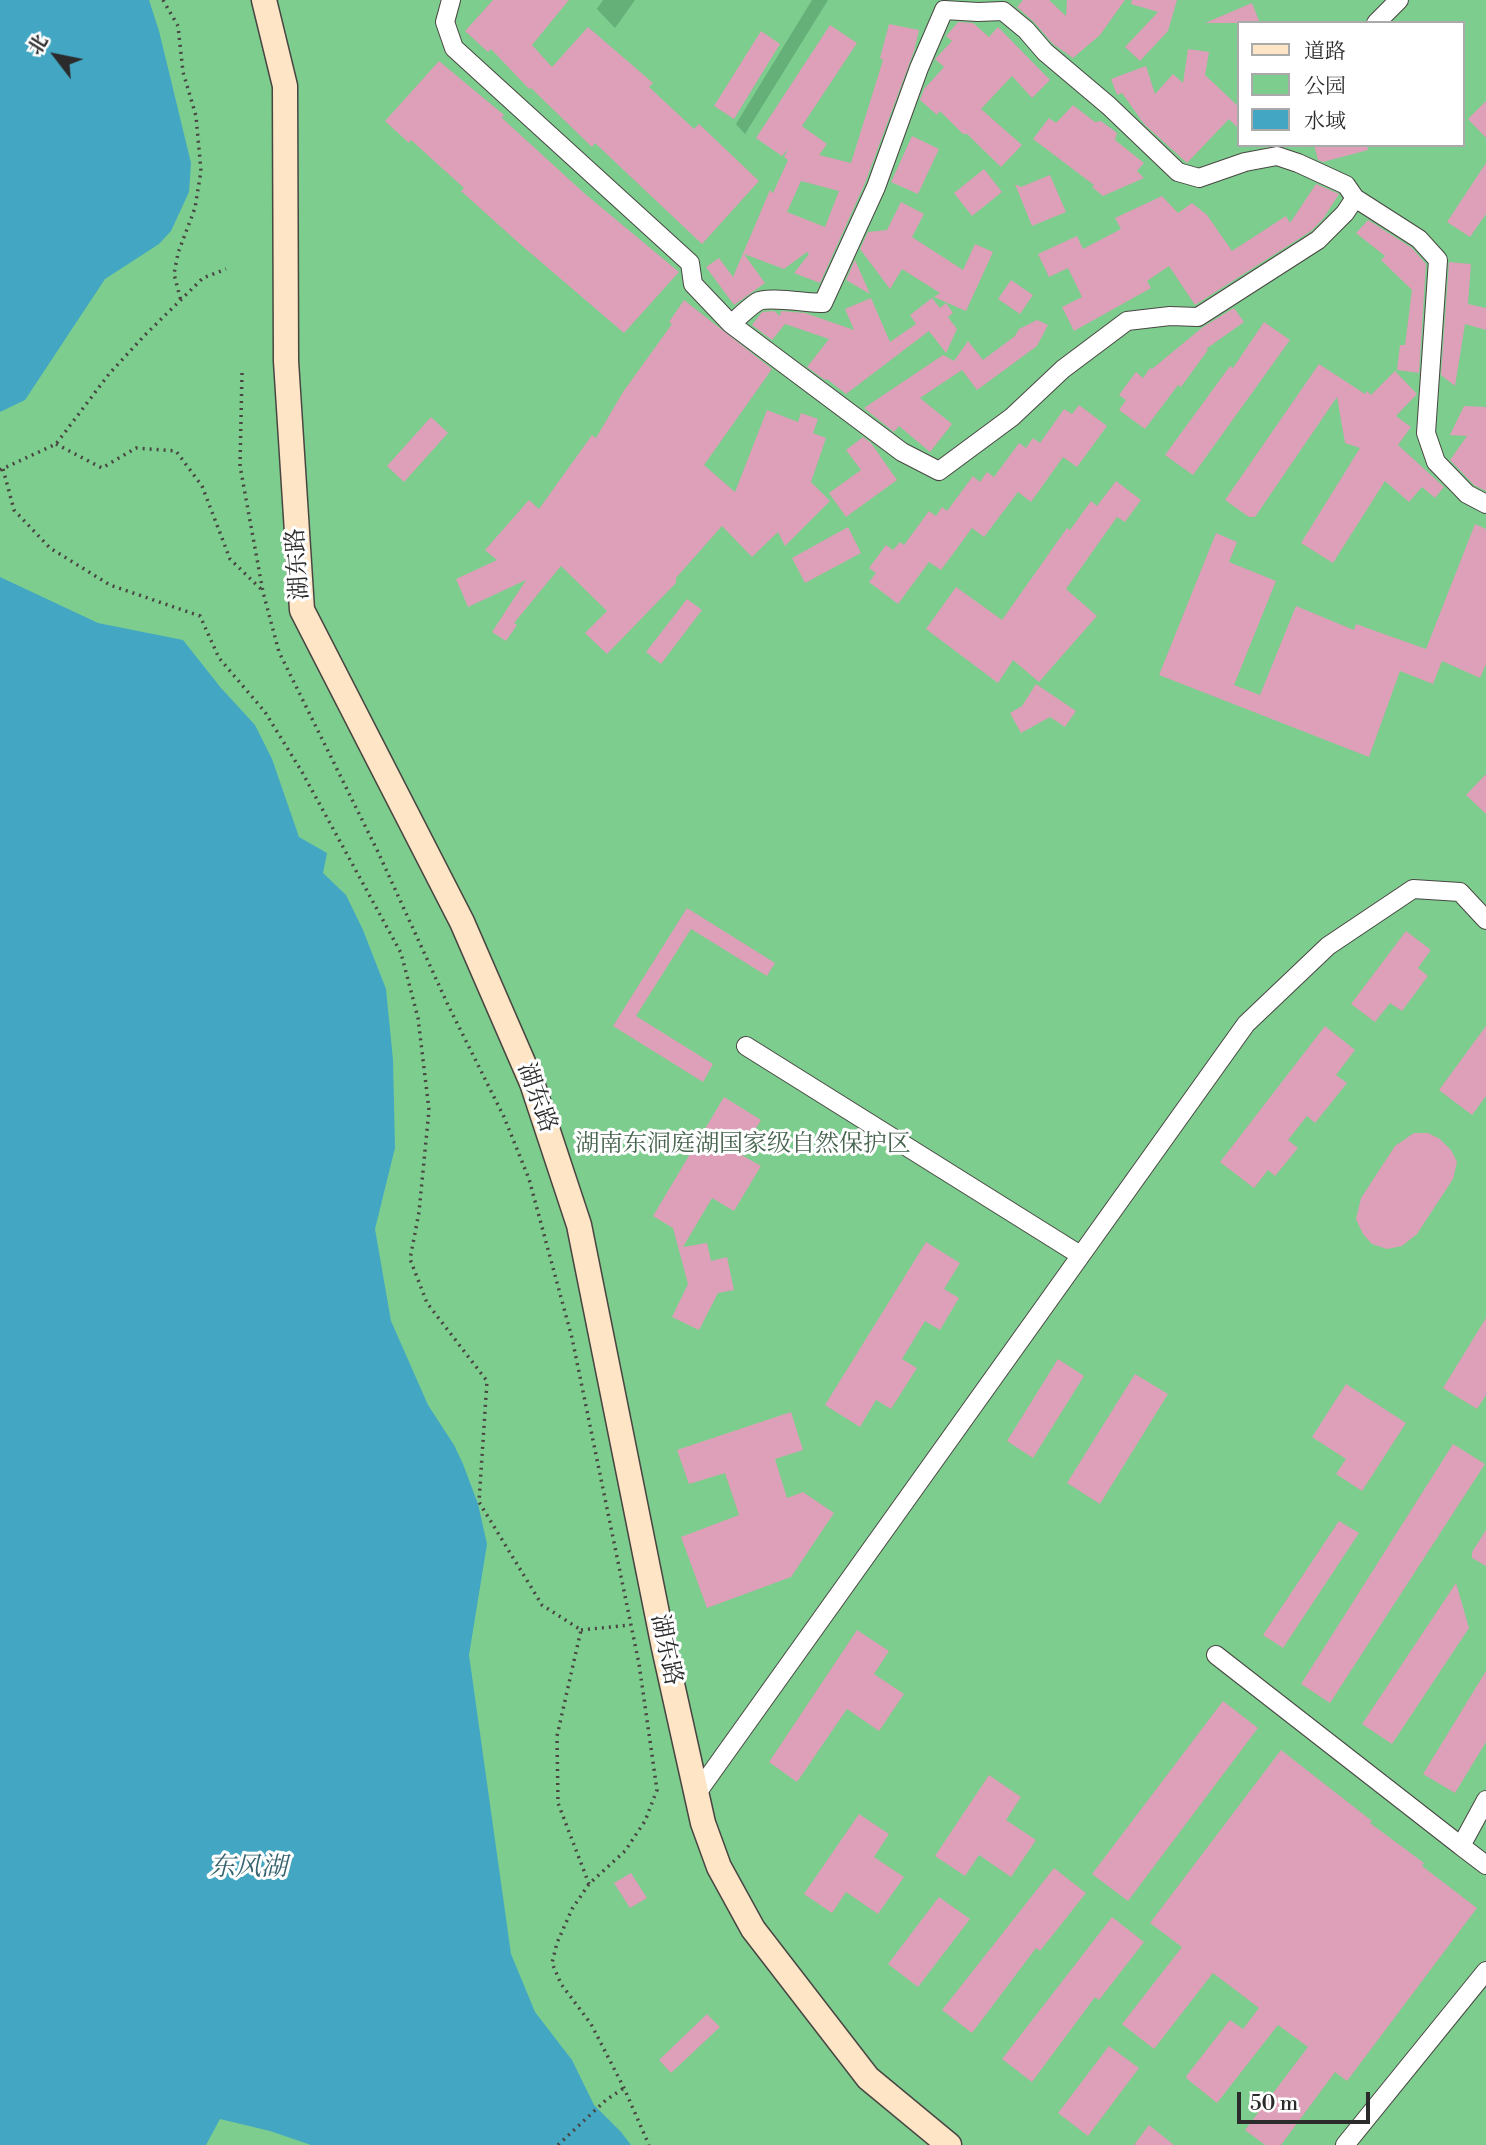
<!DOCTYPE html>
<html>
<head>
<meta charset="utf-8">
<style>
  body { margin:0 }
  #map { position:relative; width:1486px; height:2145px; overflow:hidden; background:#f4dec2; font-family:"Libre Bodoni","Noto Serif SC",serif }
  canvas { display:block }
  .legend { position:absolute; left:1237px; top:21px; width:228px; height:126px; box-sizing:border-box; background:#fff; border:2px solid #aaa; margin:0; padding:9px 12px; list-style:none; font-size:21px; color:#2b2b2b }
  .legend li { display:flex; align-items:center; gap:14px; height:35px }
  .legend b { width:35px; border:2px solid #aaa }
  .north { position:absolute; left:21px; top:21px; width:70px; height:70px; -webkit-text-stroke:5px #fff; paint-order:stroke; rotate:302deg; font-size:19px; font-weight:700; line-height:28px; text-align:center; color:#2b2b2b }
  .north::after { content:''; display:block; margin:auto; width:24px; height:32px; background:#2b2b2b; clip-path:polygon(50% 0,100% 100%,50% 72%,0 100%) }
  .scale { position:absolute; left:1237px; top:2092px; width:133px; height:32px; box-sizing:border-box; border:4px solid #2b2b2b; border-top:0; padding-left:9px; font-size:21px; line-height:24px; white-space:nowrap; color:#2b2b2b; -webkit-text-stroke:5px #fff; paint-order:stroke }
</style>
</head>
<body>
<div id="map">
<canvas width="1486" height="2145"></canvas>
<ul class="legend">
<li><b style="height:9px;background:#fde5c5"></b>道路</li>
<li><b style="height:19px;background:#7ccd8e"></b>公园</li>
<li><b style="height:19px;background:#43a7c3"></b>水域</li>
</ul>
<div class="north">北</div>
<div class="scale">50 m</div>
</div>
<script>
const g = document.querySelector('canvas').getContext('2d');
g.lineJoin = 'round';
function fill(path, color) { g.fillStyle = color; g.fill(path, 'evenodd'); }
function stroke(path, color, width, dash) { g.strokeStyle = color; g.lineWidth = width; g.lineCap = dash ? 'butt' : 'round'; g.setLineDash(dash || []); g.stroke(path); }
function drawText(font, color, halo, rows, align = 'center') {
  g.font = font + ' "Libre Bodoni","Noto Serif SC",serif'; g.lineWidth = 6; g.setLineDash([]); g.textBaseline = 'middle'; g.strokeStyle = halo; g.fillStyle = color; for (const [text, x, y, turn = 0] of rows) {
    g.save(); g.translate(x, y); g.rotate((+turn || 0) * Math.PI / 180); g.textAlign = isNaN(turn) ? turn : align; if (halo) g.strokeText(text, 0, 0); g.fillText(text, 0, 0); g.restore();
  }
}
fill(new Path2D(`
  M0,0h1486v2145h-1486zM1239,23h224v122h-224z`), '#7ccd8e');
fill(new Path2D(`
  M603,0h32l-20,28 -18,-19z
  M812,0h16l-83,134 -9,-10z`), '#65b079');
fill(new Path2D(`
  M0,0h149l10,31 32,132 -2,29 -18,39 -12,13 -54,35 -80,121 -25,12z
  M0,577l98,46 85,17 38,48 34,37 17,34 27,78 28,16 -4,20 23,22 17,35 23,59 7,71 2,88 -20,81 16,92 37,84 26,40 9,19 15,40 9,40 -18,111 42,299 24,58 37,48 22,45 27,27 10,13h-320l-41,-14 -50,-12 -14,26h-206z`), '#43a7c3');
fill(new Path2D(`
  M493,0h76l-37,45 20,22 36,-40 65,56 -4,4 45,42 5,-5 60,57 -57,63 -107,-101 -3,4 -61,-59 -2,1 -38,-40 -3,3 -23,-21z
  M1023,0h26l17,16 1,-16h58l-25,35 -27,23 -20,-14 -19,-22 -17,-15z
  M1132,0h45l-9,31 -28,30 -15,-14 33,-35 -27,-8z
  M1252,3l8,20h-55z
  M958,22l15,1 16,14 9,-10 52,53 -18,18 -20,-22 -31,33 41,36 -21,22 -34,-33h-4l-23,-23 -3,4 -17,-15 4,-11 20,-22 -9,-8 17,-18 -6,-5z
  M889,24l30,6 -5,21 -49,132 -45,100 -26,-10 15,-19 -2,-2 -23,17 -40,-15 21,29 -31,22 -28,-38 13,-9 14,19 37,-87 3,3 15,-33 -4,-3 4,-8 -6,7 -26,-18 74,-113 27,18 -55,83 25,18 -8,11 32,8 32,-103 -3,-2zM801,181l38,10 -14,36 -38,-15z
  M761,31l19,13 -46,75 -20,-13z
  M1188,49l21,3 -4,23 34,32v22l-10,-10 -42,44 -43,-39 -22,-31 -5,2 -6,-16 35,-13 9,28 18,-20 10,9z
  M439,61l65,54 -2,3 82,75 95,79 -55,61 -104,-89 -59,-53 3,-3 -53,-48 -2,3 -24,-22z
  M1486,101v37l-18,-19z
  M1073,105l22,17 6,-1 16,12 -2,7 29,23 -7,8 7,7 -41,18 -11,-9 2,-2 -61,-46 16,-21 7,5z
  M912,136l27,13 -21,45 -27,-12z
  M1314,145h53l1,5 -45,12 -5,-2z
  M1486,163v51l-16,23 -23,-15z
  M984,169l18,23 -30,24 -18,-23z
  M1050,175l16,37 -34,14 -17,-42 6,3z
  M1316,184l23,10 -16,25 -12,12 -116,74 -26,-39 -22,15 4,7 -77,43 -12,-24 20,-10 -14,-29 -19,9 -11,-23 39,-18 6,13 38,-20 -6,-11 47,-22 16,17 14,-10 15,12 25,36 54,-35 4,7z
  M901,202l23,12 -12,23 51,33 12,-26 18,8 -27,59 -32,-14 6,-4 -38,-24 -12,20 -30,-40 8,-17 19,-2z
  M1368,220l44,28 14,16 -7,109 -22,-3 3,-25h5l7,-55 -31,-30 4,-4 -29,-23z
  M855,260l15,34 -24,-14z
  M1449,262l22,2 -3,40 18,4v22l-21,-6 -10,62 -14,-11z
  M1011,280l22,15 -13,19 -22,-15z
  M871,298l19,44 26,-18 -6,-9 22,-17 8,10 6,-5 7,10 -5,4 9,12 -11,24 -17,-22 -83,63 -19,-15 -2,1 -18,-13 22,-28 -44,-15 -13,16 -20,-15 10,-13 12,-1 6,5 1,-5 24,2 49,17 -9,-21z
  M684,300l88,69 -68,96 31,27 32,-82 31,12 3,-9 17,6 -5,14 13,5 -15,44 19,19 -45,45 -7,-14 -26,25 -30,-31 -46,52v5l-69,71 -22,-21 22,-22 -46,-45 -47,57 3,2 -11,16 -14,-9 34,-52 -58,27 -12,-28 41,-19 -12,-10 44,-50 10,9 53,-74 4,3 27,-46 49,-68 -3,-2z
  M1234,308l10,14 -38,27 2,1 -27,37 -3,-2 -33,44 -26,-19 7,-10 -7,-5 17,-23 7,6 7,-10 2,1 51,-42z
  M1037,320l11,5 -11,21 -60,44 -15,-20 -42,28 32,26 -22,28 -31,-26 -5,6 -30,-24 79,-53 11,6 14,-20 15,19 32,-24 4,-7z
  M1264,322l26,18 -97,135 -28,-20 65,-89 3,2z
  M1319,364l46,30 2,-3 4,4 24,-24 22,23 -21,22 15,11 -13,18 46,42 -9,11 -13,-11 -13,15 -24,-21 -52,82 -32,-20 59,-95 -15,-5 -8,-46 -82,120h-6l-24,-17z
  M1079,405l28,21 -30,41 -14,-10 -32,45 -13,-10 -34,45 -12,-9 -31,42 -12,-8 -31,42 -29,-22 7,-9 -7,-5 17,-23 7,5 7,-8 4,3 25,-34 7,5 6,-9 5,4 26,-35 7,6 7,-10 7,5 25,-34 7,5 7,-10 7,5 24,-34 8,5z
  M1464,406l22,1v84l-12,-6 -24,-25 17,-24 -17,-1z
  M431,417l17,16 -44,49 -17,-16z
  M863,437l8,6 26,37 -51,37 -17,-24 32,-23 -15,-20z
  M1116,481l25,19 -16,22 -8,-5 -51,72 31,27 -58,66 -26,-22 -15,23 -72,-54 30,-42 46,33 65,-92 3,2 21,-29 6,5z
  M1475,524l11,5v135l-6,14 -38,-17 -9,23 -33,-13 -31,86 -210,-82 57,-142 21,9 -8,20 47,19 -42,104 26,10 36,-89 58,24 2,-6 70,25z
  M848,527l13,26 -56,30 -13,-25z
  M687,599l15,11 -41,54 -15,-12z
  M1036,684l40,27 -11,16 -15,-10 -29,16 -11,-20 12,-7z
  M1486,774v40l-20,-19z
  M687,908l88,55 -8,13 -76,-47 -55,87 77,48 -10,18 -90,-56z
  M1406,931l25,19 -13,18 10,8 -26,35 -12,-8 -15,19 -24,-18z
  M1325,1026l30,24 -19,25 11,8 -32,40 -8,-7 -19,24 10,8 -23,28 -7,-6 -14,18 -34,-26z
  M1486,1026v70l-14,19 -33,-25z
  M724,1097l37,23 -21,34 21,12 -27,45 -22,-13 -29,49 24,-4 4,18 16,-4 7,33 -16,3 -19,37 -27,-13 16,-33 -15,-56 -20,-12z
  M1414,1133h14l12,6 11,11 6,12 -4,17 -36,55 -15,12 -15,3 -15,-5 -9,-10 -7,-15 5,-21 34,-52z
  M926,1242l34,21 -16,26 15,9 -19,32 -15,-9 -23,38 15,9 -26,41 -15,-9 -16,27 -35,-22z
  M1486,1318v77l-9,14 -34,-21z
  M1058,1359l26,17 -51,82 -26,-17z
  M1135,1374l33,20 -68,110 -33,-21z
  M1346,1384l60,39 -44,68 -26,-17 10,-15 -34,-22z
  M791,1412l12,38 -28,9 12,39 16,-6 31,21 -43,64 -84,31 -26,-71 58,-22 -14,-42 -36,11 -12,-34z
  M1453,1444l32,20 -155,239 -29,-19z
  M1339,1521l20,12 -76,115 -20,-13z
  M1486,1530v36l-14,-8v-6z
  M1456,1583l13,45 -77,116 -30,-20z
  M857,1630l32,21 -15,23 30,20 -25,37 -32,-22 -50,73 -28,-20z
  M1486,1671v71l-31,51 -32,-19z
  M1223,1701l35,27 -130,173 -36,-27z
  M1281,1750l91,71 -2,2 54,40 -2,3 55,42 -130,173 -12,-9 -54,73h-16l-20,-15 63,-83 -30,-22 -61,78 -31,-25 1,-3 43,-55 13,9 16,-21 -46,-35 -59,76 -32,-25 60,-77 -32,-24z
  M989,1775l32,22 -15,23 30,20 -25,37 -32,-22 -14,21 -30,-20z
  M859,1814l30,20 -15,23 30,20 -26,37 -32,-22 -14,21 -28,-19z
  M1054,1868l32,25 -46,58 -4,-3 -64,85 -30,-23z
  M631,1873l16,25 -17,10 -16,-25z
  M939,1897l31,22 -52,68 -30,-23z
  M1112,1917l32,25 -45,58 -4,-3 -63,85 -30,-23z
  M707,2014l13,13 -49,46 -12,-13z
  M1109,2046l30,22 -51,68 -30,-23z
  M1149,2125l25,20h-40z`), '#dda0b8');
const street = new Path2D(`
  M451,0l-6,22 9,26 236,215 3,21 38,40 171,128 37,19 73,-54 51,-48 64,-48 43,-5 28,1 120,-77 27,-27 10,-15 -9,-13 -48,-22 -21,-7 -32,6 -46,16 -21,-6 -69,-66 -64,-54 -19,-22 -23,-19 -25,1 -34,-2 -25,58 -43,119 -53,116c-16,0 -56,-7 -66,-1 -9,6 -18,15 -26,22
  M1376,23l23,-23
  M1355,198l64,41 19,21 -12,173 10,29 31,32 19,10
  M746,1046l334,209
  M1216,1655l245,191
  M697,1793l549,-769 82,-78 85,-57 47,3 26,28
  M1486,1800l-25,46 25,19
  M1345,2145l141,-174`);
const secondary = new Path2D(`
  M264,0l21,86 1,275 16,249 160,312 70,161 47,142 85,423 39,175 16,44 34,62 115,149 81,67`);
stroke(street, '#494642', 20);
stroke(secondary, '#494642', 27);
stroke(new Path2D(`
  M163,0l15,26 5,46 13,44 5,55 -6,37 -17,45 -4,21 7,27
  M242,373l-2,93 23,126 16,60 99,200 70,153 56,112 25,62 43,159 67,326 18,126 -12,31 -20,30 -36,33 -17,25 -15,34 -5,20 9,21 30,40 33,64 25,57
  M56,444l46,24 34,-20 40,3 26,35 28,73 33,32
  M3,469l11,41 36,38 60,37 90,31 19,42 46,54 37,60 99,181 17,65 11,92 -10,102 -9,47 17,44 60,78 -8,121 63,103 39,25 -24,106 1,67 31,81
  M0,470l56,-26 53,-70 35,-38 59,-58 23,-9
  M581,1630l49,-5
  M558,2145l48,-45 18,-12`), '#494642', 3.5, [2, 5]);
stroke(street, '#fff', 18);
stroke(secondary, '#fde5c5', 24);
drawText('24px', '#2b2b2b', '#fff', [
  ["湖东路",299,564,-94],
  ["湖东路",536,1098,70],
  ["湖东路",665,1650,78]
]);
drawText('24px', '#47644e', '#fff', [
  ["湖南东洞庭湖国家级自然保护区",743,1145]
]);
drawText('italic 26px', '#36636f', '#fff', [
  ["东风湖",248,1869]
]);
</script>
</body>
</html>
